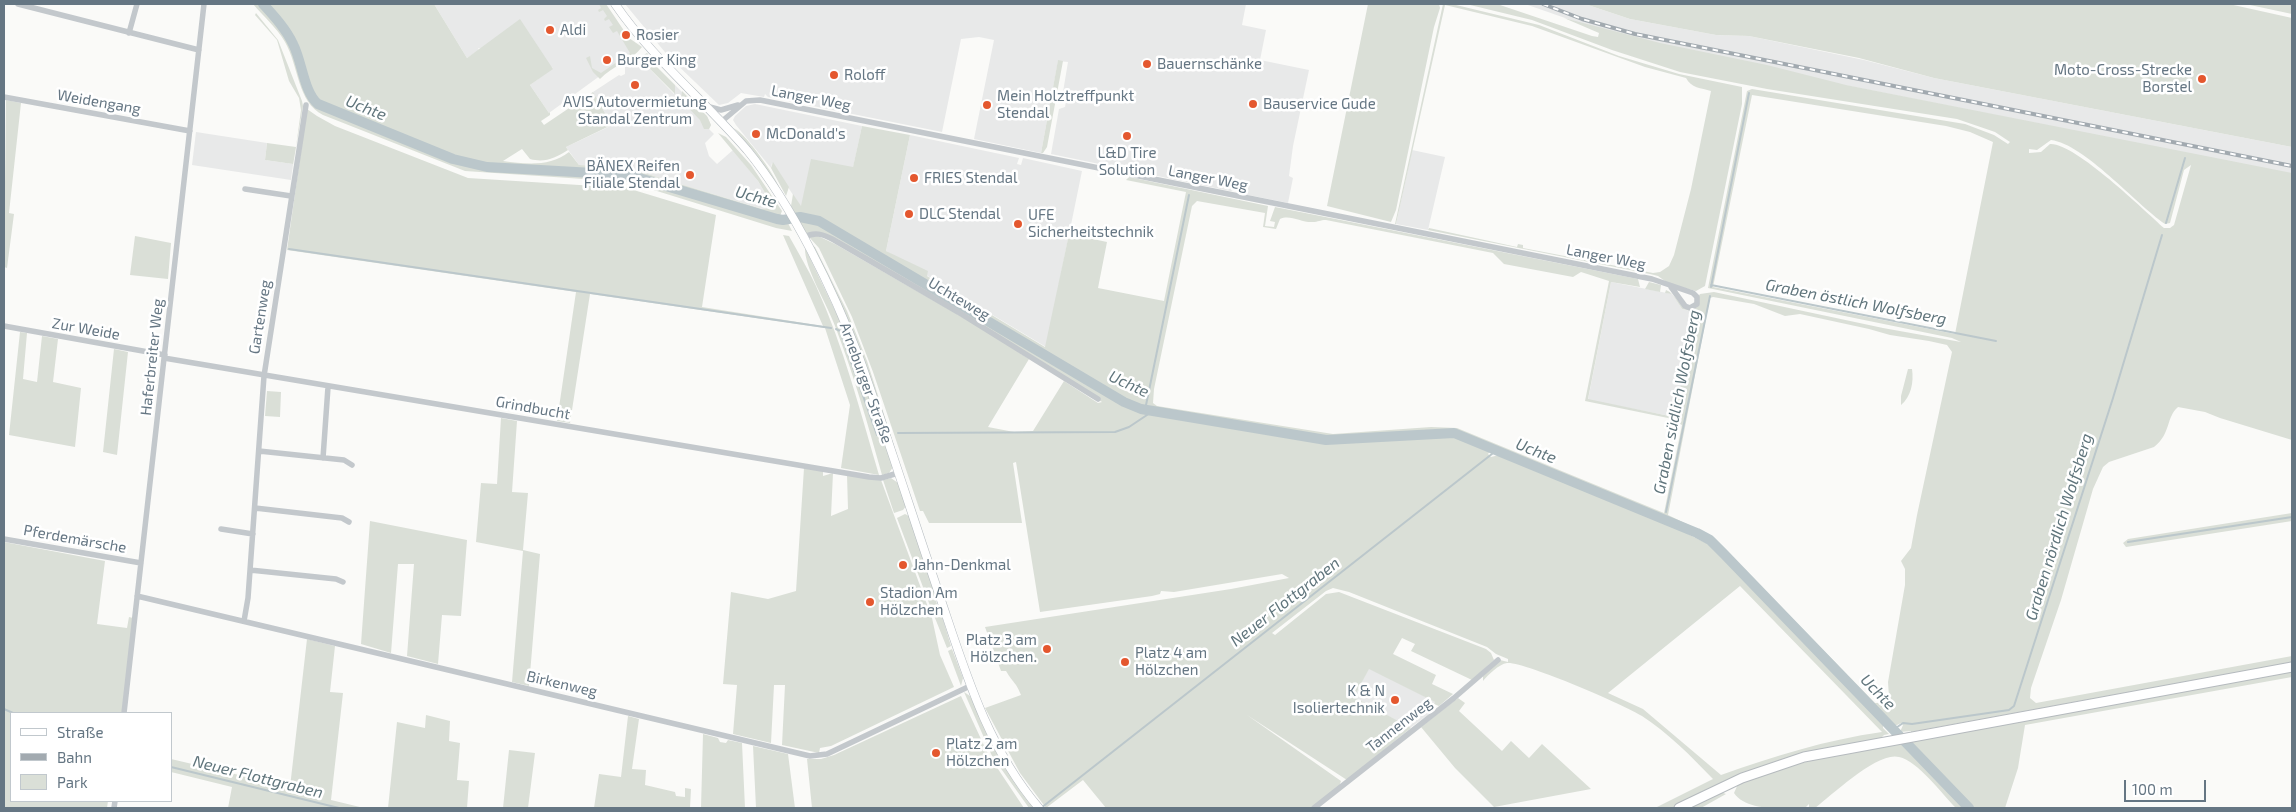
<!DOCTYPE html>
<html>
<head>
<meta charset="utf-8">
<style>
  body { margin:0 }
  #map { position:relative; width:2296px; height:812px; overflow:hidden; background:#fafaf8; font-family:"Exo 2",sans-serif }
  canvas { display:block }
  .frame { position:absolute; inset:0; border:5px solid #657683; pointer-events:none }
  .legend { position:absolute; left:10px; top:712px; width:162px; height:90px; box-sizing:border-box; background:#fff; border:1px solid #c1c8cd; margin:0; padding:6px 9px; list-style:none; font-size:15px; color:#657683 }
  .legend li { display:flex; align-items:center; gap:10px; height:25px }
  .legend b { width:25px; border:1px solid #c1c8cd }
  .scale { position:absolute; left:2124px; top:780px; width:82px; height:22px; box-sizing:border-box; border:2px solid #657683; border-top:0; padding-left:6px; font-size:15px; line-height:18px; white-space:nowrap; color:#657683; -webkit-text-stroke:4px #fff; paint-order:stroke }
</style>
</head>
<body>
<div id="map">
<canvas width="2296" height="812"></canvas>
<div class="frame"></div>
<ul class="legend">
<li><b style="height:6px;background:#fff"></b>Straße</li>
<li><b style="height:6px;background:#a2aab0"></b>Bahn</li>
<li><b style="height:14px;background:#dadfd7"></b>Park</li>
</ul>
<div class="scale">100 m</div>
</div>
<script>
const g = document.querySelector('canvas').getContext('2d');
g.lineJoin = 'round';
function fill(path, color) { g.fillStyle = color; g.fill(path, 'evenodd'); }
function stroke(path, color, width, dash) { g.strokeStyle = color; g.lineWidth = width; g.lineCap = dash ? 'butt' : 'round'; g.setLineDash(dash || []); g.stroke(path); }
function drawText(font, color, halo, rows, align = 'center') {
  g.font = font + ' "Exo 2",sans-serif'; g.lineWidth = 5; g.setLineDash([]); g.textBaseline = 'middle'; g.strokeStyle = halo; g.fillStyle = color; for (const [text, x, y, turn = 0] of rows) {
    g.save(); g.translate(x, y); g.rotate((+turn || 0) * Math.PI / 180); g.textAlign = isNaN(turn) ? turn : align; if (halo) g.strokeText(text, 0, 0); g.fillText(text, 0, 0); g.restore();
  }
}
fill(new Path2D(`
  M434,4h166l34,47 -85,62 -19,-28 23,-17 -75,-20 1,2 -12,8z
  M625,4h621l-4,21 24,5 -6,30 49,10 -16,76 -4,30 4,2 -5,25 -50,-10v-3l-8,1 -179,-37 8,-45 6,-2 2,-11 -4,-4 5,-30 -10,-1 -17,92 -67,-14 20,-99 -15,-3 -18,2 -19,93 -174,-35 -3,-3 -1,3 -23,-4 -13,10 -9,2 -50,-48z
  M1525,4h60l45,15 86,16 33,1 115,24 70,18 358,69v27l-453,-90 -182,-39 -69,-19z
  M639,58l35,36 1,-9 33,33 3,7 -2,4 5,5 -9,9 4,13 8,8 16,-14 25,31 16,27 -12,1 -121,-37 -20,-5 -42,-2 -13,-18 57,-27 -18,-7 -12,-21 26,-17 2,1 4,-2v-7z
  M755,104l107,22 -9,42 -52,39 -29,-44 -1,5 -35,-43 -3,-5 2,-4 11,-10z
  M196,132l71,11 -2,17 28,4 -2,16 -99,-15z
  M910,135l109,23 -2,6 4,1 2,-7 59,13 -36,176 -160,-96z
  M1412,150l33,7 -17,73 -32,-6z
  M1611,282l61,12 10,15 14,3 -21,105 -87,-17z
  M1369,668l67,34 -8,13 -18,13 -56,-31z`), '#e8e9e9');
fill(new Path2D(`
  M253,4h181l33,54 53,-39 33,50 -23,16 19,28 1,-1v3l-9,6 3,4 49,-33 12,21 19,6 -58,28 2,3c-13,8 -23,13 -38,9l-8,-10 -19,12c23,3 47,6 66,-9l10,13 42,2 20,5 121,37 12,-1 -16,-27 -40,-48 8,4 25,28 31,46 -2,5 5,1 7,14 -16,-3 -148,-46 -163,-11 -142,-56c-26,-13 -24,-49 -38,-73 -8,-14 -22,-26 -32,-38z
  M599,4h7l23,34 13,9c-10,14 -30,19 -42,32l-7,-7 -7,-14 4,-2 2,12 9,5 29,-20 -13,-22 -4,2 -4,-6 4,-2 -4,-6 -4,2 -1,-2 3,-3 -4,-6 -4,2 -1,-2 3,-2z
  M1368,4h71l1,4 -6,19 -38,183 -5,12 -64,-16z
  M1443,4h9l87,21 80,31 60,18 63,13v17l-37,182 -9,5 -27,-7 -11,-8 -8,-2 -222,-44 1,-2 88,19 1,-3 5,1v3l130,25 7,-1 9,-6 5,-11 17,-66 20,-98c-10,-3 -20,-3 -25,-13l-41,-11 -113,-41 -87,-21 -49,219h-1z
  M1466,4l34,1 92,31 6,1 1,-4 -35,-15 96,25 107,22 79,20 446,88v267l-72,-22 -15,-6 -27,-5c-12,10 -7,27 -24,40l-45,15 -6,5 -10,22 -32,111 -30,88 -1,10 6,5 256,-47v6l-381,70v-1l-11,1 3,-7 -2,-2 -8,4 -9,-9 -169,-175 -11,-9 -250,-103 -124,7 -63,-10v4l72,11 107,-8 10,1 35,14 -3,4 3,3 8,-2 12,5 175,73 22,11 11,8 164,172v4l6,6 -5,1 -3,3 -97,22 -61,22 -51,26h-17l58,-29c-21,-22 -46,-47 -71,-63 -17,-11 -119,-55 -135,-53 -8,1 -19,12 -24,18v-5l17,-16 8,2v-3l-12,-5 -9,-7 -138,-55 -16,-4 -7,3 -54,42 3,2 51,-41 13,-2 147,57 5,4 3,7 -22,20 -61,-29 4,-7 -13,-6 -9,16 43,21 -4,9 21,10 -14,12 -5,-2 1,-2 -66,-33 -15,28 57,31 -64,52 -100,-65 94,66 -2,6 -28,21h-205l-23,-28 -37,28 -26,-35 -35,-65 36,-13c-5,-13 -8,-12 -15,-24h-5l-16,-44 246,-38 58,-11 -7,-4 -108,18 -13,-1 -1,3 -8,2 -112,16 -24,-150 -3,1 9,60h-93l-6,-12h-3l-47,-139 -21,-55 -33,-69 -10,-11 7,-2 19,9 148,85 46,30 -41,68 26,5 19,-1 31,-50 34,22 4,-1 -266,-164 -30,-5 -15,-27 2,-12 8,12 10,-47 42,8 9,-41 48,9 -24,116 42,20 -1,5 118,71 24,-113 38,8 -9,46 66,13 22,-109 -60,-12 3,-3 139,29 -3,20 9,1 1,-5 -5,-1 5,-14 363,72 2,8 -29,-5 -23,117 86,18 22,-105 -14,-3 -10,-15 -7,-1 1,-3c10,4 12,16 24,19l10,-15 14,-2 169,36 78,14 -9,-4 -244,-50 39,-197 5,-2 213,35 29,11 14,9 2,-2 -15,-10 -38,-13 -190,-30 -87,-17 -68,-22 -80,-30zM1752,95l194,31 24,6 23,10 -38,192 -242,-47zM2051,140c33,4 85,64 114,84l5,-1 14,-53 7,-5 -17,60 -4,3h-6c-20,-18 -90,-86 -114,-84l-9,8 -12,1v-4l8,1zM1197,201l68,12 -2,14 13,2 4,-10c10,-5 22,4 33,3 5,0 7,-2 13,-2l167,33 11,11 69,13 8,-5 28,9 -24,120 83,17 14,7 -18,88 -207,-85 -26,-1 -98,7 -176,-28 -4,-3 1,-14 38,-183zM1713,297l41,7 31,12 15,-2 69,15 21,6 39,6 18,4 5,7 -35,163 -6,33 -10,13 4,8v16l-17,97 1,15 -7,6h-7l-159,-163 -10,-7 -38,-18 42,-217zM1740,586l142,146c-56,8 -108,24 -161,43l-78,-66 -35,-16z
  M1585,4h644l63,14v129l-358,-69 -75,-20 -110,-22 -33,-1 -86,-16z
  M2243,4h49v10l-42,-9z
  M256,13l22,27 24,61 1,5 -11,65 1,-7 -28,-4 2,-17 29,4 5,-37 -2,-12 -10,-17 -12,-41 -22,-25z
  M647,53l11,15 17,17v9l-36,-36z
  M1058,60l5,1 -16,86 -4,6h-2z
  M682,91l25,25 4,9 -2,4h-5l-4,-9 -19,-20z
  M6,100l15,3 -12,110 5,1 -7,54 -3,-1z
  M307,109l10,7 18,10 133,52 159,10 89,27 -14,92 121,19 -40,-91 6,1c9,16 19,33 27,50 28,61 44,125 63,189l-38,-7 9,-63 -25,-77 -235,-34 -20,129 -13,-2 19,-129 -289,-42z
  M734,128c14,8 44,51 49,68l-26,-40z
  M773,162l16,25 -3,9 -15,-28z
  M135,236l36,7 -3,36 -38,-4z
  M812,245l3,2 32,64 20,50 30,94h-2z
  M805,248l47,98 41,121 -4,6 -7,2c-14,-50 -28,-100 -47,-149 -7,-20 -31,-59 -30,-78z
  M1649,282l12,3 -1,7 -15,-3z
  M20,332l7,1 -4,46 14,3 5,-46 16,3 -5,43 28,6 -6,59 -66,-12z
  M114,349l14,3 -11,103 -14,-3z
  M1908,369h4c2,13 -1,28 -11,36v-9z
  M267,391l14,1 -1,25 -15,-1z
  M501,418l16,3 -5,71 16,1 -5,57 17,4 -11,132 -17,-4 11,-131 -47,-9 5,-59 16,1z
  M804,468l19,3v5l10,-3 -2,43 17,-7 -1,-34 34,5 51,138 8,37 14,32 -123,59 -11,2 -1,5 -37,-8 3,-60h-11l-3,58 -38,-9 4,-49 -14,-1 8,-92 37,7 28,-8z
  M891,478l7,5 8,23 -3,4 -9,3 -11,-33z
  M2292,513v8l-166,26 -3,-4 5,-4z
  M905,514l4,2 28,80 -2,2 2,6 -5,7 -35,-93z
  M370,521l97,19 -6,76 -19,-1 -4,49 -31,-8 7,-92h-16l-7,89 -30,-9z
  M4,542l101,19 -8,63 30,4 2,-11 4,1 -11,95h-111v88h97l-1,7h-103z
  M939,606l12,40 -4,2 -14,-35z
  M307,639l28,7 -5,46 13,1 -12,107 33,8h-136l4,-21 -61,-15v-13l119,28z
  M952,649l11,29 -2,8 -13,-35z
  M2292,670v7l-267,48 -7,43 -13,40h-31l-65,-66z
  M964,692l6,4 27,57 36,54 -4,1 -37,-52z
  M961,696l27,58 36,54h-212l-5,-49h14l13,-4z
  M1458,698l7,5 -6,8 43,40 9,-10 18,17 13,-14 49,45 -97,18 -39,-39 -34,-41z
  M426,715l24,6 -1,20 11,2 -3,37 12,1 -2,27h-79l9,-86 28,6z
  M628,716l11,3 -7,50 14,1 -1,15 30,7 1,4 9,1v-9l6,1 -1,19h-96l5,-34 22,3z
  M703,734l15,4 2,4 6,1 2,-3 14,3 3,65h-44z
  M1901,743l63,65h-8c-14,-14 -38,-47 -57,-51 -21,-6 -67,38 -84,51h-6v-4l-4,4c-21,0 -58,4 -71,-15l4,-9c52,-22 107,-31 163,-41z
  M753,746l35,8 7,54h-39z
  M509,750l26,3 -7,55h-25z
  M1721,792l5,2 -25,14h-16z`), '#dadfd7');
stroke(new Path2D(`
  M2166,223l19,-65
  M289,249l542,79
  M1711,285l285,56
  M1711,287l38,-194
  M836,329l4,2 37,104h2
  M1145,410l44,-215
  M898,433l217,-1 14,-5 24,-16
  M1666,512l44,-216
  M1665,520v-2
  M2128,542l164,-25
  M4,709l9,4
  M1893,730l10,-7 9,1 97,-14 5,-4 99,-308 49,-163
  M171,767l168,41
  M1041,808l456,-358`), '#bbc7cb', 2);
stroke(new Path2D(`
  M263,4c11,12 23,25 30,40 9,17 11,49 25,60l135,55 34,8 142,8 148,44 6,1 17,-3 19,4 305,181 17,7 185,31 128,-7 243,100 13,7 14,14 245,254`), '#bbc7cb', 10);
const secondary = new Path2D(`
  M615,4c37,54 89,96 132,146 46,56 87,142 113,210 28,78 53,158 80,237 25,74 47,150 99,211`);
const primary = new Path2D(`
  M1679,808l63,-30 62,-21 488,-90`);
stroke(secondary, '#b3babf', 9);
stroke(primary, '#b5babe', 11);
stroke(new Path2D(`
  M18,4l181,46
  M129,33l8,-29
  M4,97l186,34
  M706,106l15,4 17,-5
  M721,122l25,-21 14,-1 892,179 41,14 4,4v7l-7,4 -5,-2 -14,-19
  M245,189l46,7
  M803,238c11,-7 20,-4 31,2l124,72 140,87
  M4,326l161,29
  M164,358l705,119 12,1 17,-5
  M259,451l85,9 8,5
  M323,458l5,-71
  M255,508l87,10 7,4
  M221,529l32,5
  M4,539l137,24
  M250,570l86,9 7,3
  M137,596l673,160 17,-2 143,-68
  M244,621l4,-23 16,-222 42,-271
  M124,713l80,-709
  M114,808l1,-7
  M1314,808l140,-110 44,-38`), '#c3c8cc', 5.5);
stroke(secondary, '#fff', 8);
stroke(primary, '#fff', 9);
const rail = new Path2D(`
  M1543,4l39,15 53,15 657,132`);
stroke(rail, '#a2aab0', 4);
stroke(rail, '#fff', 2, [5.5]);
for (const [x, y, r, color] of [
  [550,30,5,"#e4572e"],
  [626,35,5,"#e4572e"],
  [607,60,5,"#e4572e"],
  [1147,64,5,"#e4572e"],
  [834,75,5,"#e4572e"],
  [2202,79,5,"#e4572e"],
  [635,85,5,"#e4572e"],
  [1253,104,5,"#e4572e"],
  [987,105,5,"#e4572e"],
  [756,134,5,"#e4572e"],
  [1127,136,5,"#e4572e"],
  [690,175,5,"#e4572e"],
  [914,178,5,"#e4572e"],
  [909,214,5,"#e4572e"],
  [1018,224,5,"#e4572e"],
  [903,565,5,"#e4572e"],
  [870,602,5,"#e4572e"],
  [1047,649,5,"#e4572e"],
  [1125,662,5,"#e4572e"],
  [1395,700,5,"#e4572e"],
  [936,753,5,"#e4572e"]
]) { const dot = new Path2D(); dot.arc(x, y, r, 0, 2 * Math.PI); g.fillStyle = color; g.fill(dot); stroke(dot, '#fff', 2); }
drawText('15px', '#657683', '#fff', [
  ["Aldi",560,30],
  ["Rosier",636,35],
  ["Burger King",617,60],
  ["Bauernschänke",1157,64],
  ["Moto-Cross-Strecke",2192,70,"right"],
  ["Borstel",2192,87,"right"],
  ["Roloff",844,75],
  ["Mein Holztreffpunkt",997,96],
  ["Stendal",997,113],
  ["AVIS Autovermietung",635,102,"center"],
  ["Standal Zentrum",635,119,"center"],
  ["Bauservice Gude",1263,104],
  ["McDonald's",766,134],
  ["L&D Tire",1127,153,"center"],
  ["Solution",1127,170,"center"],
  ["BÄNEX Reifen",680,166,"right"],
  ["Filiale Stendal",680,183,"right"],
  ["FRIES Stendal",924,178],
  ["DLC Stendal",919,214],
  ["UFE",1028,215],
  ["Sicherheitstechnik",1028,232],
  ["Jahn-Denkmal",913,565],
  ["Stadion Am",880,593],
  ["Hölzchen",880,610],
  ["Platz 3 am",1037,640,"right"],
  ["Hölzchen.",1037,657,"right"],
  ["Platz 4 am",1135,653],
  ["Hölzchen",1135,670],
  ["K & N",1385,691,"right"],
  ["Isoliertechnik",1385,708,"right"],
  ["Platz 2 am",946,744],
  ["Hölzchen",946,761]
], 'left');
drawText('15px', '#657683', '#fff', [
  ["Langer Weg",811,98,11],
  ["Weidengang",99,102,10],
  ["Langer Weg",1208,178,11],
  ["Langer Weg",1606,257,11],
  ["Uchteweg",959,299,31],
  ["Gartenweg",260,317,-81],
  ["Zur Weide",86,329,10],
  ["Haferbreiter Weg",152,357,-84],
  ["Arneburger Straße",866,383,70],
  ["Grindbucht",533,408,10],
  ["Pferdemärsche",75,539,10],
  ["Birkenweg",562,684,13],
  ["Tannenweg",1399,725,-38]
]);
drawText('italic 16px', '#60757c', '#fff', [
  ["Uchte",366,108,22],
  ["Uchte",756,197,16],
  ["Graben östlich Wolfsberg",1856,302,11],
  ["Uchte",1129,384,25],
  ["Graben südlich Wolfsberg",1677,402,-79],
  ["Uchte",1536,451,22],
  ["Graben nördlich Wolfsberg",2059,527,-73],
  ["Neuer Flottgraben",1285,602,-38],
  ["Uchte",1878,692,46],
  ["Neuer Flottgraben",258,777,14]
]);
</script>
</body>
</html>
